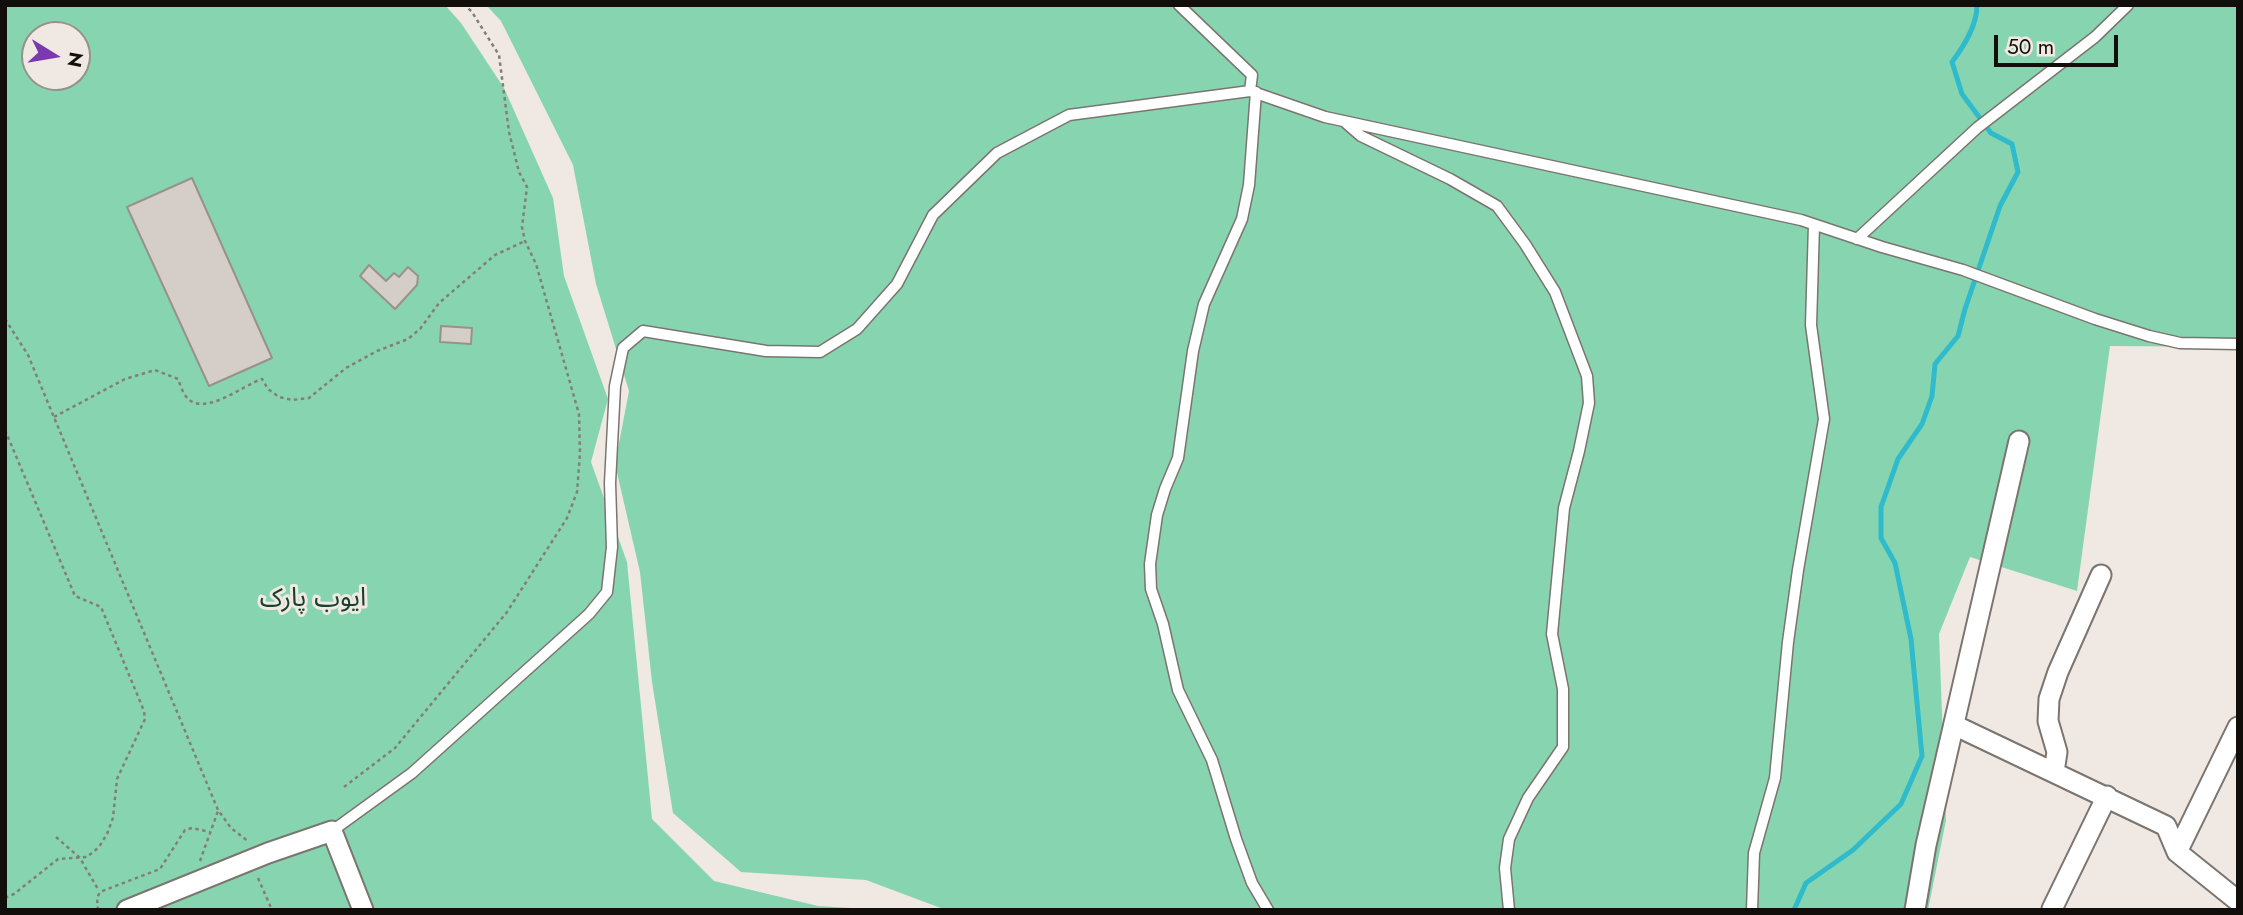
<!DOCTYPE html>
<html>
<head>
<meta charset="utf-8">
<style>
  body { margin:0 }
  #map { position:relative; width:2243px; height:915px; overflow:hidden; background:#f0e8e2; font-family:Jost,sans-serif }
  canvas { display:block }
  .frame { position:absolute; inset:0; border:7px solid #110e0c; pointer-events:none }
  .north { position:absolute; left:21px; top:21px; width:70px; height:70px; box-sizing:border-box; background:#f0e8e2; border:2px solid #97918c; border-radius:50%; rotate:101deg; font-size:19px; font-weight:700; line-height:28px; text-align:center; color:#110e0c }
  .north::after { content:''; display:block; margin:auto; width:24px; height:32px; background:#7a39ae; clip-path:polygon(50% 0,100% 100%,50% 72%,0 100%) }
  .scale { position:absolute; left:1994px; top:35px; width:124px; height:32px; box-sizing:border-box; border:4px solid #110e0c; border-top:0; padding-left:9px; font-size:21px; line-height:24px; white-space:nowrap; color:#110e0c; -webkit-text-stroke:5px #f0e8e2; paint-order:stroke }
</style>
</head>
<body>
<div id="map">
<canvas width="2243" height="915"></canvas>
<div class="frame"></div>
<div class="north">N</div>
<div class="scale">50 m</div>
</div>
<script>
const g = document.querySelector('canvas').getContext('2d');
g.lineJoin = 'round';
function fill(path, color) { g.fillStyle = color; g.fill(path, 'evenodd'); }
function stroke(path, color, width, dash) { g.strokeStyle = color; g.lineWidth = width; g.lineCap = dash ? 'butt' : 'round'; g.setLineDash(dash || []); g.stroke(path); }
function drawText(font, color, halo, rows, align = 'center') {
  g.font = font + ' Jost,"Noto Sans Arabic",sans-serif'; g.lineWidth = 6; g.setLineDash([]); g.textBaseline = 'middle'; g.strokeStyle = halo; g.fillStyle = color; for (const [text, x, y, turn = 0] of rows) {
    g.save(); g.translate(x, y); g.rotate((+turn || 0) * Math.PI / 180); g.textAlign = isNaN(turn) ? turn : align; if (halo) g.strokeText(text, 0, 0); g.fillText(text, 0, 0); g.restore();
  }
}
fill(new Path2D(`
  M5,5h440l16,18 43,65 49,110 11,78 44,123 -17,63 36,100 25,257 62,62 104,25 66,4h-879zM35,35h42v42h-42z
  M486,5h1752v342l-128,-1 -33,245 -107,-34 -31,77 7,186 -18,90h-982l-80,-30 -125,-8 -68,-59 -21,-131 -12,-110 -25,-108 14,-73 -33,-107 -23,-119 -72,-144z`), '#87d5b0');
stroke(new Path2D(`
  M1794,910l12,-27 47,-33 48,-46 21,-48 -11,-117 -16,-76 -14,-25v-31l17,-48 24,-35 10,-28 3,-32 23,-28 7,-27 35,-103 18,-34 -6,-28 -21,-11 -29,-39 -10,-32c12,-16 25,-36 25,-57`), '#2fbbcb', 5);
const building = new Path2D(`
  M192,178l80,180 -63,28 -82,-179z
  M369,265l17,16 8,-8 5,4 9,-10 10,9 -1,9 -22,24 -35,-33z
  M441,326l31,2 -1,16 -31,-2z`);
fill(building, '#d5cec8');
stroke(building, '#98918c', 2);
const service = new Path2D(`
  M1179,5l73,70 -2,16
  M1256,92l-7,93 -7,34 -38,85 -11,47 -15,107 -13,31 -8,26 -7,49 1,25 12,35 15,66 34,70 24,79 16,44 16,27
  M1346,123l15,13 89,43 47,27 28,38 30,48 32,84 2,27 -10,48 -15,57 -12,126 11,55v58l-35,51 -19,41 -4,29 4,42
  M1857,239l120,-111 118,-91 33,-32
  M332,831l80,-58 177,-159 18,-22 5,-45 -2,-64 5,-97 8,-38 20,-17 123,20 54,1 37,-23 40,-45 36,-69 64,-62 72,-38 181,-24 75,26 476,103 81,27 81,23 132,49 54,17 31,7 58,1
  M1752,910l2,-57 21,-75 13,-136 10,-72 26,-151 -13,-94 3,-100`);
const minor = new Path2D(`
  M1954,725l212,101 11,26 61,49
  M2054,772l3,-20 -9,-31 1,-22 9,-27 43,-97
  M2177,852l61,-125
  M2052,909l55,-113
  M127,910l141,-57 64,-22 31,79
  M1915,910l11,-65 93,-404`);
stroke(service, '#7b746f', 13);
stroke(minor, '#7b746f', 23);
stroke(new Path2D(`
  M5,319l23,36 190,455 13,18 18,14
  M54,417l71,-38 30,-9 23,9c2,5 4,12 7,16 16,25 58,-10 77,-16l6,10 11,8 13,3 17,-2 37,-30 31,-17 31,-12 12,-10 19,-26 56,-48 30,-14
  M5,430l70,166 26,11 43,104 1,8 -28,60 -4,39 -6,16 -8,13 -12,10 -29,2 -44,35 -9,4
  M344,787l51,-39 112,-136 60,-94 10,-26 3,-39 -1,-39 -43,-150 -11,-23 -3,-14 5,-40 -8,-15 -10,-40 -10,-77 -27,-43 -7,-7
  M56,837l24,21 19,33
  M200,861l18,-50
  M258,878l14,32
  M98,910l-1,-12 3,-6 60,-23 25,-39 7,-2 18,4`), '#847e7a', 2.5, [3.5, 3.5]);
stroke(service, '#fff', 10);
stroke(minor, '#fff', 19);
drawText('26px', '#16412f', '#f0e8e2', [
  ["ایوب پارک",313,600]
]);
</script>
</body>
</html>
